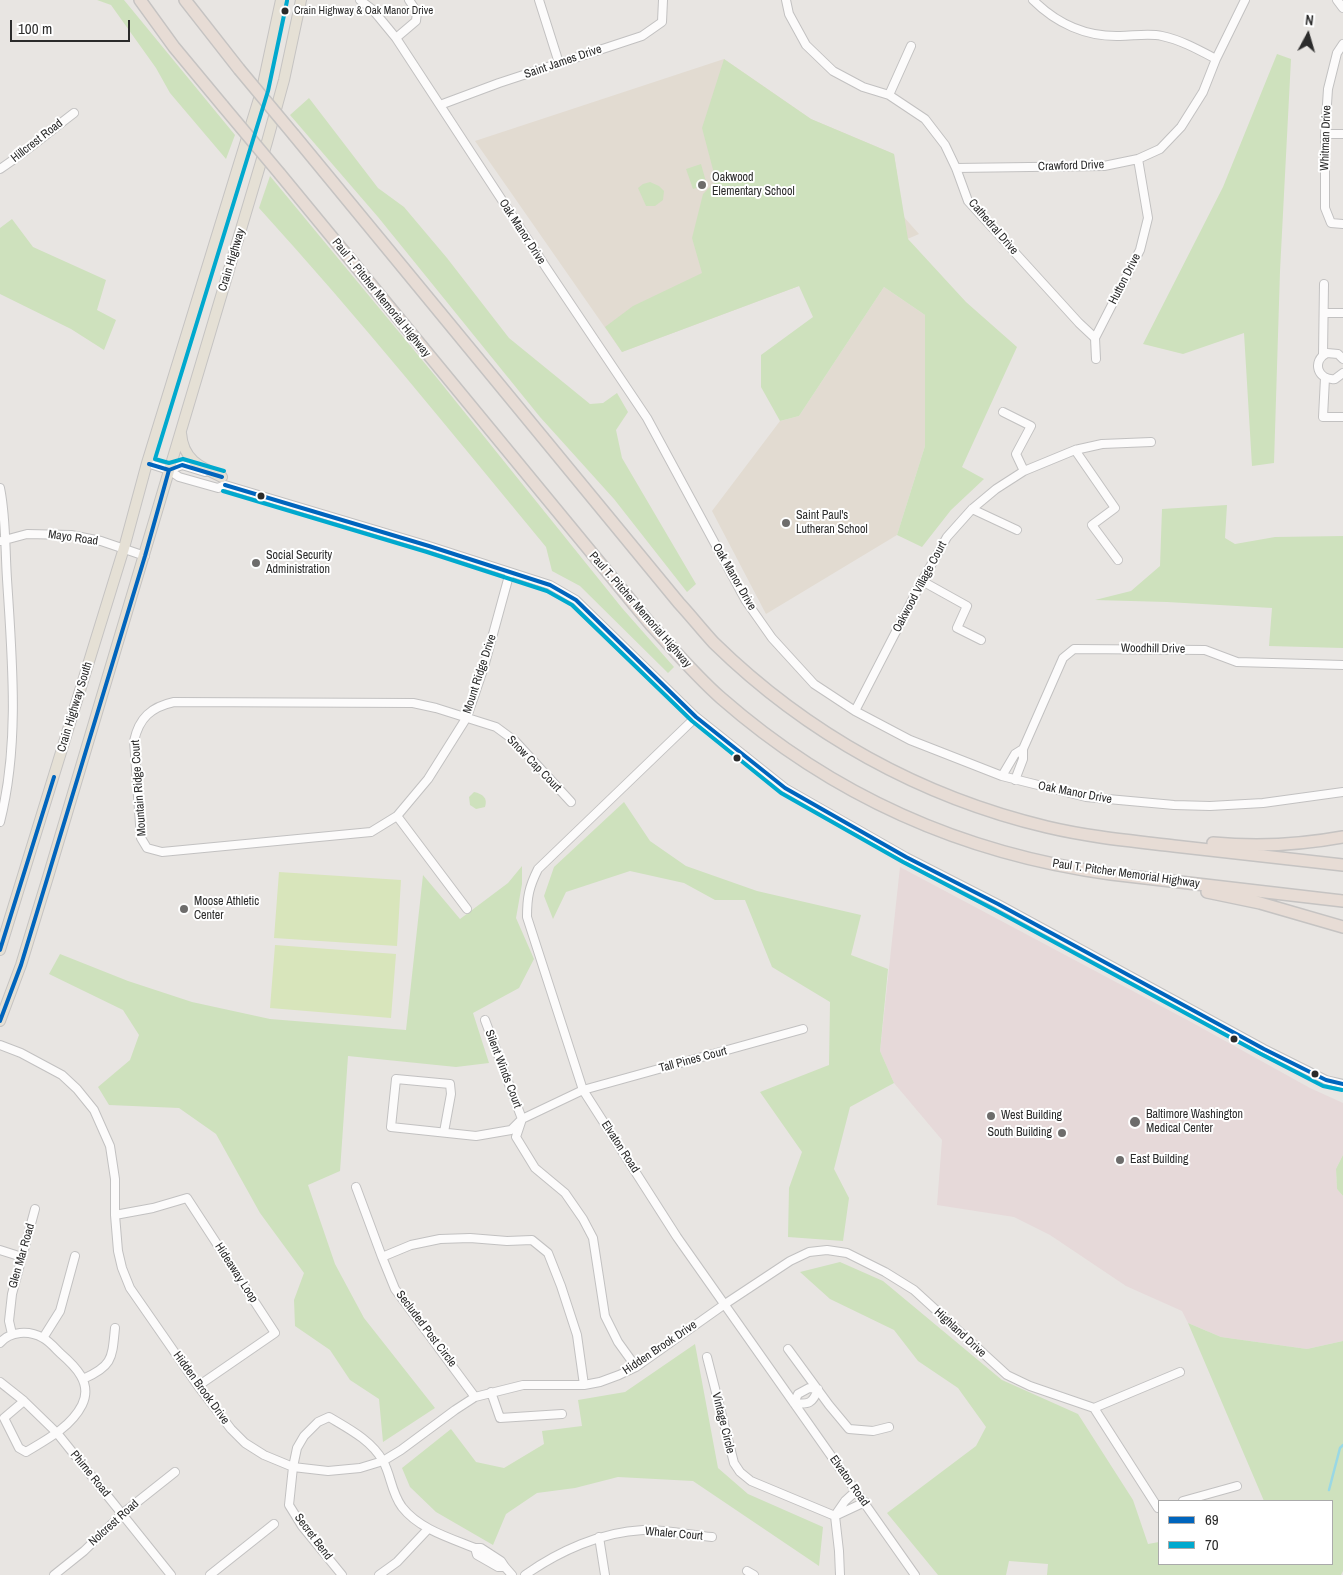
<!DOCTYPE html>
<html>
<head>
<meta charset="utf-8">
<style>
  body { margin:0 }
  #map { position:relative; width:1343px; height:1575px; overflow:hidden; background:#e8e5e2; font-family:"Archivo Narrow",sans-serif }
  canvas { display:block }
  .legend { position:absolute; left:1158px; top:1500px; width:175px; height:65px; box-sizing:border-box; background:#fff; border:1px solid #aaa; margin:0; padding:6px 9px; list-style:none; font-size:15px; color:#2b2b2b }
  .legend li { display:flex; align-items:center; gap:10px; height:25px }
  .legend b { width:25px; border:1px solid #aaa }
  .north { position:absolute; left:1283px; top:10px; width:50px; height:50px; -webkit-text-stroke:4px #fff; paint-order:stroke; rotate:6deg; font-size:14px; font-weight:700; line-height:20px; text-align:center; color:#2b2b2b }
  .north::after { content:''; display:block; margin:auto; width:18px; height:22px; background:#2b2b2b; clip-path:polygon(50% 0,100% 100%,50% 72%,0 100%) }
  .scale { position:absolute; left:10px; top:20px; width:120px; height:22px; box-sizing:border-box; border:2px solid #2b2b2b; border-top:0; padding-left:6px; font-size:15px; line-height:18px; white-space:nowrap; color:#2b2b2b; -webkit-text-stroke:4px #fff; paint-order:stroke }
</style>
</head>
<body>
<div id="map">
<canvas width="1343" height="1575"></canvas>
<ul class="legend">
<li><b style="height:6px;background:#0065bd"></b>69</li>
<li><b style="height:6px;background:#00a9ce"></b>70</li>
</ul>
<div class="north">N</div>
<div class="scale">100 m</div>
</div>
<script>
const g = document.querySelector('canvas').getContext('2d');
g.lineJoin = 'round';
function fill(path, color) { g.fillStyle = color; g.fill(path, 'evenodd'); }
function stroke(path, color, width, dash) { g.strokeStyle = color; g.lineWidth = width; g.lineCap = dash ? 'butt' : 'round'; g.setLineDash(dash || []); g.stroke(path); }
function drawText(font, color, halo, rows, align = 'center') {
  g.font = font + ' "Archivo Narrow",sans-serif'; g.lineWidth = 4; g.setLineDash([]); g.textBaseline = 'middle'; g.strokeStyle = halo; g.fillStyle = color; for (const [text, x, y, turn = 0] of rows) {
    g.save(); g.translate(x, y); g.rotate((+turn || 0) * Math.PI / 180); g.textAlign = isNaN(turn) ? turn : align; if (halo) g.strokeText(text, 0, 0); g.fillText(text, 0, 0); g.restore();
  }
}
fill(new Path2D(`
  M724,59l87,60 83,35 9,62 16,18 -120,52 -177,66 -147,-211z
  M884,287l41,28v131l-28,89 -131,79 -54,-103 68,-90 19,-5z`), '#e2dbd1');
fill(new Path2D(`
  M900,867l291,155 119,66 33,15v52l-7,14 1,20 6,7v145l-36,8 -86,-12 -33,-14 -6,-12 -56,-25 -76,-51 -36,-18 -77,-12 5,-65 -48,-57 -14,-32z`), '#e6d9d9');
fill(new Path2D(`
  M97,0h27l111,135 -9,24 -56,-66 -14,-25 -45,-63z
  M1277,54l14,5 -11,212 -6,192 -22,3 -8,-133 -61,21 -40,-10 80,-157z
  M724,59l87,60 83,35 14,85 58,63 51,45 -55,120 22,12 -33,31 -29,37 -25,-12 28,-89v-131l-41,-28 -85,129 -19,5 -19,-34v-32l52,-38 -14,-31 -177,66 -17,-25 28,-21 69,-33 -10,-35 11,-44 13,-13 -14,-53z
  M309,98l69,90 26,19 43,51 62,80 81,66 13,-1 14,-10 11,19 -12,18 6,28 74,126 -9,8 -73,-93 -74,-82 -162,-200 -88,-102z
  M701,164l6,21 -14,4 -7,-20z
  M270,176l167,202 185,230 52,59 -6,6 -88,-87 -28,-15 -6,-24c-94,-114 -187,-229 -287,-339z
  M650,182l9,4 5,5 -1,9 -8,6h-9l-8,-18 5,-4z
  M12,219l21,28 73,33 -9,30 19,10 -12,30 -33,-21 -71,-35v-66z
  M1227,505l-2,33 10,6 40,-7 68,-1v112l-74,-2 3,-38 -105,-6 -72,-2 36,-9 29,-25 2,-57z
  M474,792c9,2 14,6 11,15l-9,2 -6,-4 -1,-8z
  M624,802l26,39 36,25 71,25 104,24 -10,40 37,14 -8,82 14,32 -44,24 -16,62 15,29 -6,43 -55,-4 1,-49 13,-36 -42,-60 69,-27 1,-63 -58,-35 -27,-67h-30l-31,-17 -54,-12 -64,21 -13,27 -9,-23 10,-29z
  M522,866v18l-6,34 18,41 -15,29 -46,25 16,50 -33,4 -108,-11 -8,115 -32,14 27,79 29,54 71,90 -52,34 -4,-43 -29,-19 -20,-30 -35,-24 -1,-26 10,-27 -44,-60 -44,-79 -37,-26 -70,-3 -11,-18 32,-27 9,-25 -16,-25 -74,-36 11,-20 68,27 64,21 78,17 136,11 17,-155 37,44 48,-36z
  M1343,1155v41l-6,-7 -1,-20z
  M840,1262l43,19 119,99 76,34 55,86 15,44 11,-2v22h173v-63h-68l-76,-178 33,14 86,12 36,-8v230l-2,4h-294l1,-11 -39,-3 -3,14h-68l-51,-62 89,-67 10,-19 -28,-39 -40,-27 -24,-31 -64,-31 -30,-27z
  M695,1344l23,124 30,26 75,33 -4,39 -126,-85 -75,-4 -43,11 -38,5 -31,21 -13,31 -57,-33 -26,-25 -8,-19 49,-39 25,33 28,6 40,-24 -2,-13 40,-5 -4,-26 47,-8z`), '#cee1bd');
fill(new Path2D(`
  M279,872l122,8 -4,66 -123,-8z
  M275,945l121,9 -5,64 -121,-10z`), '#d8e5bb');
stroke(new Path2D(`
  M1329,1490l11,-42 3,-3`), '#9ad8e5', 2.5);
const minor = new Path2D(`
  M360,0l13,10 23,28 151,231 100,149 99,183 26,37 42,46 41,27 55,29 92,36 84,21 88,8 36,1 53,-3 80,-11
  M539,0l20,63
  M786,0l3,14 17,31 27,26 30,16 26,8 36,24 20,26 11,23 12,33 111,122 16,15 1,21
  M1033,0c23,23 53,37 87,36 13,0 29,-3 42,0 19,4 37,14 54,23
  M1337,0l6,8
  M396,38l20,-17 1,-9 -8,-12
  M1343,44l-6,9 -9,36 -3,45v74l6,15 12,1
  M889,95l22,-49
  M440,105l59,-22 143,-47 20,-14 1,-22
  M1325,134h18
  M956,168l148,-2 34,-7 22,-10 21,-22 22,-35 13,-33 29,-59
  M0,169c26,-17 49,-37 74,-56
  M1324,313h19
  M1095,338l45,-88 8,-32 -10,-59
  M1323,355l1,-71
  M1343,359l-5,-5 -11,-1c-16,8 -9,28 8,26l8,-6
  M1325,378l-2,39h20
  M1003,412l28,14 -15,28 8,17
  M1075,450l40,58 -23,17 26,35
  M147,463l22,7 10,7 39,11 7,-3 204,61 121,39 26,15 120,117 89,71 121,69 92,47 266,145 62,31 17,4
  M169,470l13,-5 23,7
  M0,488c6,29 5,61 7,91 5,79 13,165 -7,243
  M972,509l45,21
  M1,541l26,-7 44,1 30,6 44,15
  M922,581l45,25 -10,22 24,12
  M855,711l67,-130 25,-44 25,-28 24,-20 28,-18 51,-21 27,-6 49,-2
  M696,717l-158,152c-9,18 -11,28 -11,48l56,173 94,147 238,338
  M1002,776l13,-22 8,-5
  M1015,780l8,-21v-10l40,-91 11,-9 131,1 32,12 106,3
  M397,816l31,-37 39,-62 17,-50 26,-95
  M467,909l-70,-93 -26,16 -209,20 -15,-4 -6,-10 -7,-97c5,-23 17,-34 40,-39l239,1 23,5 60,19 19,14 56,61
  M485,1020l37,99 -6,18 19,31 30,25 18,26 10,19 12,78 13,26 18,25
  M0,1045l21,8 41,22 15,14 17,21 16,36 5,33v36l3,36 4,17 8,20 68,98 33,43 14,14 19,12 29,12 35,4 32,-3 23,-7 18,-11 54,-40 20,-13 48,-12h61l16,-3 19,-7 17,-8 89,-63 65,-43 19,-9 18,-2 20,3 38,19 29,18 93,85 23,11 64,22 64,100h1
  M444,1132l7,-38 -1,-10 -54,-5 -5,48 85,9 35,-6 11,-11 61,-29 220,-61
  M356,1187l26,70 29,-12 29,-6 30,-1 37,3 25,-1 16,13 13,33 16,49 7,50
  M115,1215l38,-7 34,-10 88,135 -77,53
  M0,1250l22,7
  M382,1257l13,32 80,108
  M12,1334l-3,-13 3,-27 23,-85
  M43,1338l17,-27 15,-55
  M0,1343c10,-12 29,-13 43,-5 6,3 12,10 17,15 15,13 33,30 22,52 -11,22 -36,35 -56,47l-7,-4 -15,-30 20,-17
  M788,1349l41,56 20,24 24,2 16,-4
  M707,1357l27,106 6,9 11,9 84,35 30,-14
  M83,1379c30,-13 29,-21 32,-51
  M0,1382l24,19 33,32 114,142
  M809,1388l9,1c-5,14 -9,16 -24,14l4,-9z
  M491,1392l9,26 62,-4
  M1094,1408l86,-36
  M1183,1501l54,-15
  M836,1514l9,-13 11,-10
  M835,1516l4,35 1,24
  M599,1537l6,38
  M475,1548l2,7 21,12h7
  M747,1571l7,4
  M54,1575l30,-24 38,-37 53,-42
  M210,1575l64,-51
  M342,1575l-40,-49 -13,-21 4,-38 4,-19 7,-12 14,-14 11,-5c20,12 42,23 54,44 8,14 8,31 19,46 17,22 48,31 73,41h6l20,13 4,6 7,8
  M379,1575l18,-13 31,-33
  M525,1575c34,-24 76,-43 118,-45 21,-1 47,5 69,7`);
const major = new Path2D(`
  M181,433c2,27 19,34 41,44
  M0,950l124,-402 23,-85 115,-374 19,-89
  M0,1021l21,-56 27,-88 219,-735 17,-62 17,-80`);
const highway = new Path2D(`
  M140,0l34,47 49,59
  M185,0l54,69
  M294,135l385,468c12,13 23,27 35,40 93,91 207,154 333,184 42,10 85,14 127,19 56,6 113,13 169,19
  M280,174l371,451c23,25 45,51 70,73 113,99 243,156 390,176l232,27
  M1213,843c44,4 87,2 130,-6
  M1207,892l53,11 83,24`);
stroke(minor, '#c2c1c1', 10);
stroke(major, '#c5c3c2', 12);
stroke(highway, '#c5c3c2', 14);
stroke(minor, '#fcfbfb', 8);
stroke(major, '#e5e0d5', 10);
stroke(highway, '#e7dcd5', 11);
const highwayBridge = new Path2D(`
  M239,69l55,66
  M223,106l57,68`);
stroke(highwayBridge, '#c5c3c2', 14, []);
stroke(highwayBridge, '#e7dcd5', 11);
stroke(new Path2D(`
  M149,464l20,6 13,-5 40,12
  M225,485l204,61 121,39 26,15 120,117 89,71 121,69 92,47 266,145 62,31 17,4
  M0,950l54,-173
  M0,1021l21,-56 124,-409 24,-86`), '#0065bd', 4);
stroke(new Path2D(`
  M224,471l-41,-12 -14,4 -14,-4 113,-368 19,-90
  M223,491l204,61 120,39 25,14 120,116 89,72 122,69 92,48 266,144 62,32 19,4`), '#00a9ce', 4);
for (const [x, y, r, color] of [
  [285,11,4.5,"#2b2b2b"],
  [702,185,5,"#6d6c6b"],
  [261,496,4.5,"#2b2b2b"],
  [786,523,5,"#6d6c6b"],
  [256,563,5,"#6d6c6b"],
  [737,758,4.5,"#2b2b2b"],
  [184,909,5,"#6d6c6b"],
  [1234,1039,4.5,"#2b2b2b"],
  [1315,1074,4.5,"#2b2b2b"],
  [991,1116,5,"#6d6c6b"],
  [1135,1122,6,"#6d6c6b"],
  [1062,1133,5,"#6d6c6b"],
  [1120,1160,5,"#6d6c6b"]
]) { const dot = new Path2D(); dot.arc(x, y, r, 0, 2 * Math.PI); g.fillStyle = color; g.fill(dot); stroke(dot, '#fff', 2); }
drawText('11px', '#2b2b2b', '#fff', [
  ["Crain Highway & Oak Manor Drive",294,11]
], 'left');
drawText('12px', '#2b2b2b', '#fff', [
  ["Saint James Drive",563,62,-19],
  ["Whitman Drive",1326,138,-88],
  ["Hillcrest Road",37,141,-38],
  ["Crawford Drive",1071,166,-2],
  ["Cathedral Drive",993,227,49],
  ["Oak Manor Drive",522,232,57],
  ["Crain Highway",232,260,-73],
  ["Hutton Drive",1125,279,-63],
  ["Paul T. Pitcher Memorial Highway",381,298,51],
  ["Mayo Road",73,538,8],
  ["Oak Manor Drive",734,577,60],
  ["Oakwood Village Court",920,587,-62],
  ["Paul T. Pitcher Memorial Highway",640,610,49],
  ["Woodhill Drive",1153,649,1],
  ["Mount Ridge Drive",480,674,-72],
  ["Crain Highway South",75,707,-73],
  ["Snow Cap Court",534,764,46],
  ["Mountain Ridge Court",139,788,-94],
  ["Oak Manor Drive",1075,793,11],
  ["Paul T. Pitcher Memorial Highway",1126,874,8],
  ["Tall Pines Court",693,1060,-15],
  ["Silent Winds Court",503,1069,69],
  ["Elvaton Road",620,1147,57],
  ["Glen Mar Road",22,1256,-74],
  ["Hideaway Loop",236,1273,57],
  ["Secluded Post Circle",426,1329,53],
  ["Highland Drive",960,1333,43],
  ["Hidden Brook Drive",660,1348,-34],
  ["Hidden Brook Drive",201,1388,54],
  ["Vintage Circle",723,1423,76],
  ["Phirne Road",90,1474,51],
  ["Elvaton Road",849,1481,55],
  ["Nolcrest Road",114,1523,-42],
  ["Whaler Court",674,1534,5],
  ["Secret Bend",313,1537,53]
]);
drawText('12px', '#2b2b2b', '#fff', [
  ["Oakwood",712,178],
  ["Elementary School",712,192],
  ["Saint Paul's",796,516],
  ["Lutheran School",796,530],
  ["Social Security",266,556],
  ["Administration",266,570],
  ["Moose Athletic",194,902],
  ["Center",194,916],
  ["Baltimore Washington",1146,1115],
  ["Medical Center",1146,1129],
  ["West Building",1001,1116],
  ["South Building",1052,1133,"right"],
  ["East Building",1130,1160]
], 'left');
</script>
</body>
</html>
